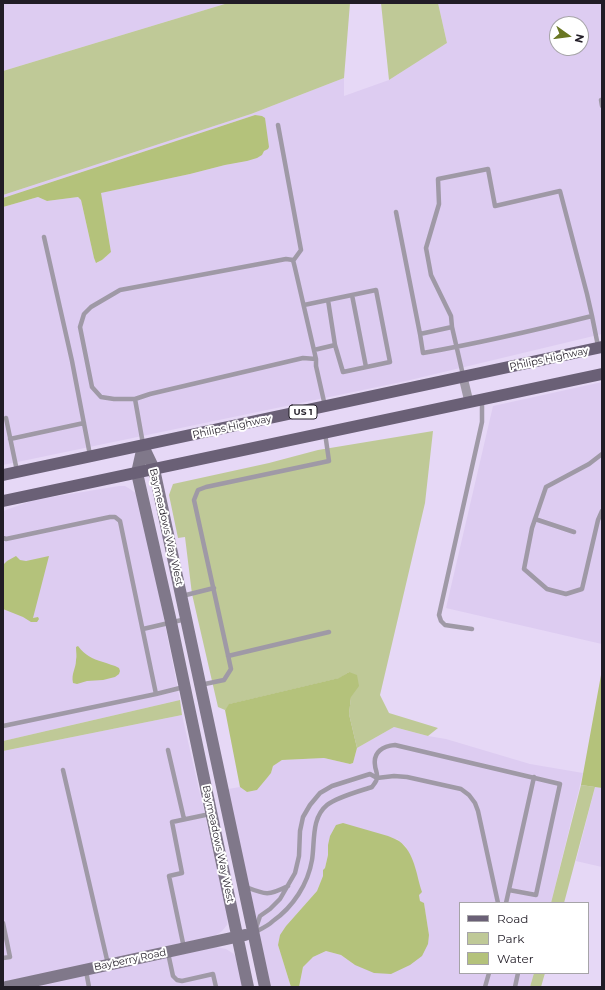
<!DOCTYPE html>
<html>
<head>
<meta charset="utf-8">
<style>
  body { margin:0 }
  #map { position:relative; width:605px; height:990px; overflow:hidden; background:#e6d8f6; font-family:Montserrat,sans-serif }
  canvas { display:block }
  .frame { position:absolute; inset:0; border:4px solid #211c26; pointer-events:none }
  .legend { position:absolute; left:459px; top:902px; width:130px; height:72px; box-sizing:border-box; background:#fff; border:1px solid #a6a4a8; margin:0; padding:5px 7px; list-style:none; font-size:12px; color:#211c26 }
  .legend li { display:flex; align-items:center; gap:8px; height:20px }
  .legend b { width:20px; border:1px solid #a6a4a8 }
  .north { position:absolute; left:549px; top:16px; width:40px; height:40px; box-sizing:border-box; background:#fff; border:1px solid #a6a4a8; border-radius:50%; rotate:104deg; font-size:11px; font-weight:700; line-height:16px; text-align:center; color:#211c26 }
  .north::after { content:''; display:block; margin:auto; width:14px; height:18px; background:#6a7723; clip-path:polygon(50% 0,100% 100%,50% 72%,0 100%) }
</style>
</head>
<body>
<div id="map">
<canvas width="605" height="990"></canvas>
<div class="frame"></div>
<ul class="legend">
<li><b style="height:5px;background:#6a6076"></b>Road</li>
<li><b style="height:11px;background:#bfc997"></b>Park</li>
<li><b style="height:11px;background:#b4c27b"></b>Water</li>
</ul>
<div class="north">N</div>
</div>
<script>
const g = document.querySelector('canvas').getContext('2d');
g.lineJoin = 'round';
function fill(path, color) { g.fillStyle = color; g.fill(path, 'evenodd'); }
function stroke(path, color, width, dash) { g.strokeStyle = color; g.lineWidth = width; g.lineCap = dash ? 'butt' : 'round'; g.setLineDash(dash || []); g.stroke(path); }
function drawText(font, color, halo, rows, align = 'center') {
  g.font = font + ' Montserrat,sans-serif'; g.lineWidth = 4; g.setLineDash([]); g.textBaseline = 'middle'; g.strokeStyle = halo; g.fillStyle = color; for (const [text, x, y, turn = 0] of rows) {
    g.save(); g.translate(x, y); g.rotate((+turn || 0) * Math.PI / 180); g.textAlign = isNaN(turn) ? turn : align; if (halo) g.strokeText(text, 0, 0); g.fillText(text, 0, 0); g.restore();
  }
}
fill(new Path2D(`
  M3,3h225l-225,68z
  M438,3h164v331l-196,47 -403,84v-258l35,-10 9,4 31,-4 3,3 13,58 3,5 5,-3 9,-8 -11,-59 90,-19 35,-9 22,-4 8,-46 -252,83v-3l248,-81 93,-36v18l45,-16 58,-37zM557,24h24v24h-24z
  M602,382v262l-156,-36 47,-202z
  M119,486h6l5,3 7,5 3,5 40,201 -177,41v-230l31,-11z
  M182,715l46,202 -1,8 -5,6 -10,7 -209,44v-231z
  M394,727l34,9 18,3 84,25 53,9 -32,130h-91v70h74l-4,14h-231l4,-20 10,-10 13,-6 15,4 14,10 74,-30 -5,-31 -4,-3 -5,-34 -9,-20 -9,-8h-5l-4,-3 -60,9v10l-3,13 -2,2v6l-6,15 -31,35 -8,19 13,42h-20l-43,-198 12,-2 7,5 10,-2 10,-12 4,-5 2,-7 9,-6 42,-2 26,6 3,-1 4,-15z
  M595,787l7,1v79l-26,-6z
  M216,947l10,2 8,5 4,8 5,25h-214z`), '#ddccf1');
fill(new Path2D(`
  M228,3h122l-6,75 -93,36 -248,81v-124z
  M381,3h57l9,40 -58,37z
  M433,431l-8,72 -45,192 9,18 49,15 -10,8 -34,-9 -37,21 -8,-34 2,-17 -2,-25 -9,6 -110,26 -5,6 -7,-3 -26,-113 -7,-57 -7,1 -9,-43 4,-11 96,-21 49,-13z
  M180,700l2,15 -179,36v-10z
  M581,785l14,2 -31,116h-13z
  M534,973h11l-4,14h-11z`), '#bfc997');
fill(new Path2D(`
  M255,115l7,1 3,2 4,29 -1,2 -4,2 -2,4 -5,3 -10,3 -22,4 -35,9 -89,19 10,59 -9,8 -6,3 -2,-5 -13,-58 -3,-3 -31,4 -9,-4 -35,10v-9z
  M16,556l4,4 6,1 23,-5 -16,62 5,-1 1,2 -2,3h-6l-8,-5 -20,-8v-44l4,-4z
  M78,646c7,9 14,13 25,16 5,2 11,3 16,6l1,3 -1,3 -4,3 -12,3 -16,1 -10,3 -4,-1c-2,-10 3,-14 3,-23 1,-4 0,-8 0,-13z
  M349,672l8,3 2,11 -8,11 -2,17 8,34 -4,15 -3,1 -26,-6 -42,2 -9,6 -2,7 -4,5 -10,12 -10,2 -7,-5 -15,-77 4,-6 110,-26z
  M601,675h1v113l-21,-3z
  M343,823l45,13c4,2 8,3 11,5 16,12 17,33 23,51l-3,3 1,6 4,2 5,32 -1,9 -6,12 -12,9 -19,9 -17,-1 -19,-8 -14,-10 -15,-4 -13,6 -10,10 -4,20h-8l-13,-42 2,-10 6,-9 31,-35 6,-15v-6l2,-2 3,-13v-10l2,-9 6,-11z`), '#b4c27b');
stroke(new Path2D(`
  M601,100l1,6
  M278,125l23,125 -8,11
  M396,212l24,122 32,-7 11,48
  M44,237l28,124 18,94
  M352,295l14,72
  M328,300l7,45
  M304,305l72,-15 14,72 -47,10 -8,-27 -21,5
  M452,327l-1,-11 -20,-41 -5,-27 13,-44 -1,-25 50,-10 7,37 65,-15 27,103 5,22
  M420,334l3,19c57,-10 113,-23 169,-37l6,30
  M135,399h-21l-13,-2 -9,-10 -12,-60 4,-13 7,-7 29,-17 166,-31 7,1 2,8 21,91
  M6,418l11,53
  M10,439l74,-16
  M143,444l-8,-45 15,-5 153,-36 13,1v7l9,40
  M602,454l-13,10 -43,23 -14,41 -8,41 23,20 19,5 16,-5 16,-69 4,-9
  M535,519l39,13
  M3,538l3,1 104,-22h5l5,4 36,173 -153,32
  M182,596l32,-8
  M143,629l43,-10
  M472,629l-27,-4 -4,-4 -2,-6 43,-193v-21
  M228,656l101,-24
  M200,685l24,-5 7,-11 -37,-169 4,-10 8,-3 123,-26 -4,-28
  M156,694l28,-7
  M168,750l16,69
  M63,770l45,194
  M246,887c20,8 22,9 42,-1
  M506,903l28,-126
  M3,923l7,34 -7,1
  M256,928l4,-12 10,-7 10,-10 15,-26 4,-17 1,-25 3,-14 7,-12 10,-12 12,-7 38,-12 7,4 17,-2 13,1 54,12 8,6 6,8 3,8 20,92
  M255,932c6,-3 13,-6 18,-11 20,-14 35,-37 39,-61 3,-18 -1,-42 15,-55 10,-8 33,-14 45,-18 2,-3 5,-6 5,-9 1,-4 -2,-9 -2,-13 -2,-13 8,-19 20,-20l165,39 -24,111 -27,-5
  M184,948l-15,-72 13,-3 -10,-51 38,-8
  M168,953l5,23 4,4 5,1 31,-7 3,13
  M86,971l3,16
  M485,987l4,-14
  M515,987l3,-14`), '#9f99a6', 4.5);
stroke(new Path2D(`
  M463,377l6,25`), '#9f99a6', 9);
stroke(new Path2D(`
  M143,446l11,23 111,518
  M143,446l-6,27 34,149 77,365
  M6,987l239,-52`), '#80788a', 12);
stroke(new Path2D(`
  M3,475l599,-128
  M3,501l599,-127`), '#6a6076', 12);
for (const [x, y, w] of [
  [303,412,28]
]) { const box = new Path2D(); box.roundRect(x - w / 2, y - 7, w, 14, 3); g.fillStyle = '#fff'; g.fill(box); stroke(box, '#211c26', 1); }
drawText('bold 9px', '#211c26', null, [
  ["US 1",303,412]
]);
drawText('10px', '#211c26', '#fff', [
  ["Philips Highway",549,359,-12],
  ["Philips Highway",232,427,-12],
  ["Baymeadows Way West",166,527,77],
  ["Baymeadows Way West",218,844,78],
  ["Bayberry Road",130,960,-12]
]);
</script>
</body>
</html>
